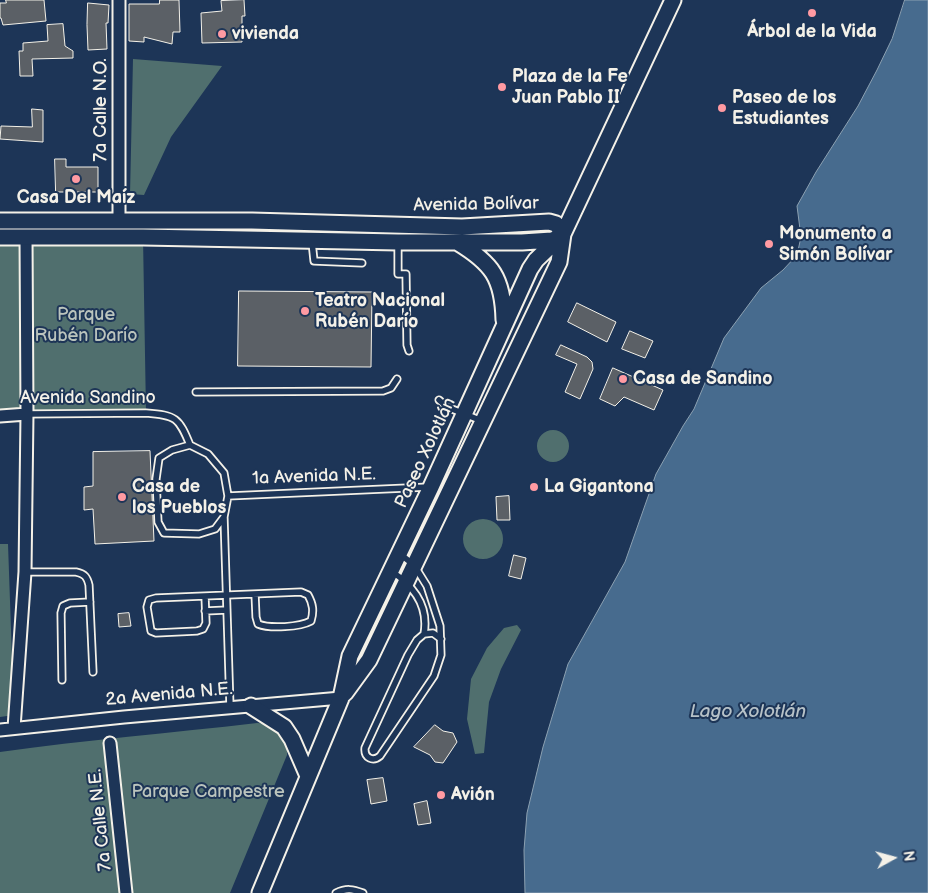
<!DOCTYPE html>
<html>
<head>
<meta charset="utf-8">
<style>
  body { margin:0 }
  #map { position:relative; width:928px; height:893px; overflow:hidden; background:#1d3557; font-family:"Balsamiq Sans",sans-serif }
  canvas { display:block }
  .north { position:absolute; left:868px; top:833px; width:50px; height:50px; -webkit-text-stroke:4px #1d3557; paint-order:stroke; rotate:83deg; font-size:14px; font-weight:700; line-height:20px; text-align:center; color:#f4f1e8 }
  .north::after { content:''; display:block; margin:auto; width:18px; height:22px; background:#f4f1e8; clip-path:polygon(50% 0,100% 100%,50% 72%,0 100%) }
</style>
</head>
<body>
<div id="map">
<canvas width="928" height="893"></canvas>
<div class="north">N</div>
</div>
<script>
const g = document.querySelector('canvas').getContext('2d');
g.lineJoin = 'round';
function fill(path, color) { g.fillStyle = color; g.fill(path, 'evenodd'); }
function stroke(path, color, width, dash) { g.strokeStyle = color; g.lineWidth = width; g.lineCap = dash ? 'butt' : 'round'; g.setLineDash(dash || []); g.stroke(path); }
function drawText(font, color, halo, rows, align = 'center') {
  g.font = font + ' "Balsamiq Sans",sans-serif'; g.lineWidth = 4; g.setLineDash([]); g.textBaseline = 'middle'; g.strokeStyle = halo; g.fillStyle = color; for (const [text, x, y, turn = 0] of rows) {
    g.save(); g.translate(x, y); g.rotate((+turn || 0) * Math.PI / 180); g.textAlign = isNaN(turn) ? turn : align; if (halo) g.strokeText(text, 0, 0); g.fillText(text, 0, 0); g.restore();
  }
}
fill(new Path2D(`
  M133,59l89,7 -51,71 -27,58 -14,-1z
  M0,237h143l3,176 -146,3z
  M537 446a16 16 0 1 1 32 0a16 16 0 1 1-32 0Z
  M463 539a20 20 0 1 1 40 0a20 20 0 1 1-40 0Z
  M0,544h8l6,171 -14,2z
  M517,625l4,5 -20,39 -12,33 -5,51 -9,1 -8,-35 4,-40 16,-31 17,-20z
  M257,723l15,1 15,18v13l-57,138h-230v-141c85,-12 171,-19 257,-29z`), '#506f6e');
const water = new Path2D(`
  M905,0h23v893h-403l-1,-43 3,-37 16,-66 25,-83 57,-102 31,-88 27,-48 11,-17 30,-71 37,-50 22,-18 14,-15 4,-18 -4,-31 19,-34 42,-66 19,-36 15,-31z`);
fill(water, '#476b8e');
stroke(water, '#8ca1b2', 1);
const building = new Path2D(`
  M6,0h38l2,21 -43,4 -2,-7h-1v-15h6z
  M160,0h19l1,32h-7l-1,12 -28,-7v5l-15,-1v-37h30z
  M244,0l1,16h-3v26l-40,1 -1,-30 21,-2 -1,-10z
  M88,3l21,2 -1,18h-2l1,26 -19,1 -1,-25z
  M63,24l2,22 8,5v7l-41,1 1,17h-13l-1,-25h4v-8l25,-2 -1,-16z
  M32,109l11,1v32l-43,-3 1,-13 31,1z
  M55,159h11v8h32v25h-42z
  M239,291l133,1 -1,75 -133,-1z
  M577,303l39,19 -9,20 -39,-20z
  M630,331l23,10 -8,17 -23,-9z
  M561,345l26,12 5,5 1,7 -13,30 -15,-7 12,-28 -21,-9z
  M613,368l50,22 -9,20 -30,-13 -9,9 -15,-7z
  M150,451l4,90 -59,3 -2,-35 -9,1v-23l9,-1v-34z
  M509,496l1,24h-13l-1,-23z
  M514,555l12,3 -5,21 -12,-3z
  M129,613l2,13 -12,1 -1,-13z
  M435,725l8,6 10,2 4,9 -14,21 -8,-1 -5,-7 -16,-8z
  M383,778l4,23 -16,3 -4,-24z
  M427,801l4,22 -13,2 -4,-21z`);
fill(building, '#5b6066');
stroke(building, '#f4f1e8', 1);
const lane = new Path2D(`
  M312,242l2,19 48,2
  M398,244v30h8l1,71 2,6
  M196,392l187,-1 8,-3 6,-9
  M439,400l8,7 35,14
  M27,414l119,-1c30,2 33,5 44,32
  M190,445l18,9 16,19 4,23 -4,21 -9,12 -16,5 -35,-1 -6,-11 -2,-43 3,-21 13,-8z
  M228,496l201,-9
  M224,517l6,190
  M391,571c23,15 38,35 33,63l-7,6 -9,15 -43,93c-1,10 8,14 15,8l54,-80 7,-21 -1,-29 -13,-40 -13,-21 -14,-11
  M25,572h51c9,2 11,5 13,13l4,87
  M205,596l1,27 -3,6 -6,2 -41,2 -5,-2 -4,-24 2,-7 7,-2 145,-6 7,3c5,9 6,16 3,26 -11,6 -41,8 -53,3l-2,-7 -1,-23
  M205,611l22,-1
  M424,634l9,-1 8,6
  M62,680l-1,-67 2,-7 7,-3 20,-1
  M336,893c10,-5 17,-4 27,0`);
const street = new Path2D(`
  M119,220v-220
  M0,416l27,-2
  M14,728l11,-156 2,-158 -1,-177
  M0,730l124,-13 217,-19
  M110,743l16,150`);
const secondary = new Path2D(`
  M0,221h252l210,6 87,-5 7,2 7,10
  M0,237h143l255,5h124l30,-2 8,-3
  M457,242c35,21 46,36 47,78
  M345,693l24,-33 190,-398 4,-28
  M251,706l33,21 8,12 16,37
  M260,893l81,-195 9,-42 81,-169 99,-218 6,-9 27,-26 110,-234`);
stroke(lane, '#f4f1e8', 9);
stroke(street, '#f4f1e8', 15);
stroke(secondary, '#f4f1e8', 19);
stroke(lane, '#1d3557', 5.5);
stroke(street, '#1d3557', 11);
stroke(secondary, '#1d3557', 15);
for (const [x, y, r, color] of [
  [812,13,5,"#ff9aa2"],
  [222,34,5,"#ff9aa2"],
  [502,87,5,"#ff9aa2"],
  [722,108,5,"#ff9aa2"],
  [76,179,5,"#ff9aa2"],
  [769,244,5,"#ff9aa2"],
  [305,311,5,"#ff9aa2"],
  [623,379,5,"#ff9aa2"],
  [534,487,5,"#ff9aa2"],
  [122,497,5,"#ff9aa2"],
  [441,795,5,"#ff9aa2"]
]) { const dot = new Path2D(); dot.arc(x, y, r, 0, 2 * Math.PI); g.fillStyle = color; g.fill(dot); stroke(dot, '#1d3557', 2); }
drawText('bold 18px', '#f4f1e8', '#1d3557', [
  ["Árbol de la Vida",812,32,"center"],
  ["vivienda",232,34],
  ["Plaza de la Fe",512,77],
  ["Juan Pablo II",512,98],
  ["Paseo de los",732,98],
  ["Estudiantes",732,119],
  ["Casa Del Maíz",76,198,"center"],
  ["Monumento a",779,234],
  ["Simón Bolívar",779,255],
  ["Teatro Nacional",315,301],
  ["Rubén Darío",315,322],
  ["Casa de Sandino",633,379],
  ["Casa de",132,487],
  ["los Pueblos",132,508],
  ["La Gigantona",544,487],
  ["Avión",451,795]
], 'left');
drawText('18px', '#f4f1e8', '#1d3557', [
  ["7a Calle N.O.",101,110,-90],
  ["Avenida Bolívar",476,205,-1],
  ["Avenida Sandino",88,398],
  ["Paseo Xolotlán",426,453,-65],
  ["1a Avenida N.E.",314,477,-2],
  ["2a Avenida N.E.",169,695,-5],
  ["7a Calle N.E.",101,820,-96]
]);
drawText('18px', '#bbc4bd', '#1d3557', [
  ["Parque",86,315],
  ["Rubén Darío",86,336],
  ["Parque Campestre",208,792]
]);
drawText('italic 19px', '#b7c2c8', '#1d3557', [
  ["Lago Xolotlán",748,712]
]);
</script>
</body>
</html>
